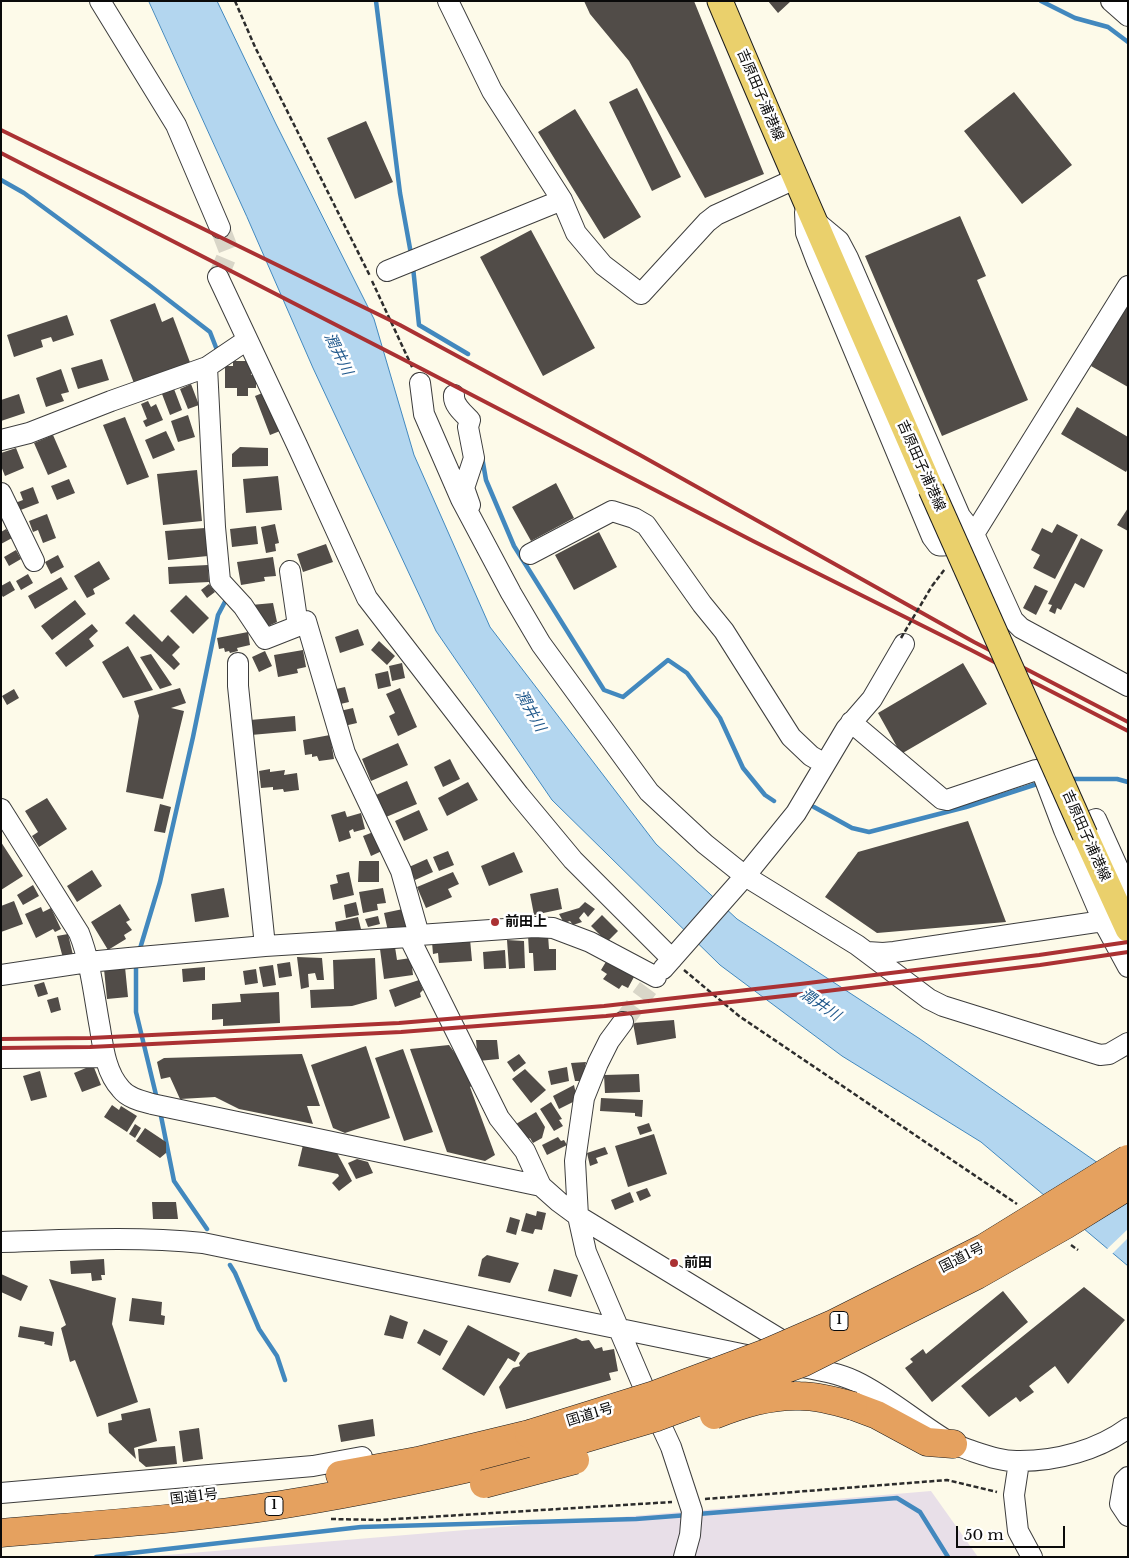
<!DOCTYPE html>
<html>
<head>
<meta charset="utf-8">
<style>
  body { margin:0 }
  #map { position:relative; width:1129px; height:1558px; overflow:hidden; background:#fdfae9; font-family:"Libre Baskerville",serif }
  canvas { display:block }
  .frame { position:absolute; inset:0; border:2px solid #0a0a0a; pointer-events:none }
  .scale { position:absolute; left:956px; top:1526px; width:109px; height:22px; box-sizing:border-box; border:2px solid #0a0a0a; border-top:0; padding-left:6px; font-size:15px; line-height:18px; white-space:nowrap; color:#0a0a0a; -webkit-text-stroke:4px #fff; paint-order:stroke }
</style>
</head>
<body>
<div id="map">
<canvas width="1129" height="1558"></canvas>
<div class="frame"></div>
<div class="scale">50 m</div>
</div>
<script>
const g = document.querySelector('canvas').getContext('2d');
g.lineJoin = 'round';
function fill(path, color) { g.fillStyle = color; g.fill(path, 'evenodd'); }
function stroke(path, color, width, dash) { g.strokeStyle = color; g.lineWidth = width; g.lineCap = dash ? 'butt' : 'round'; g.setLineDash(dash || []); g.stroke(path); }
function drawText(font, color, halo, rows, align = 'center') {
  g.font = font + ' "Libre Baskerville","Noto Sans JP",serif'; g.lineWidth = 5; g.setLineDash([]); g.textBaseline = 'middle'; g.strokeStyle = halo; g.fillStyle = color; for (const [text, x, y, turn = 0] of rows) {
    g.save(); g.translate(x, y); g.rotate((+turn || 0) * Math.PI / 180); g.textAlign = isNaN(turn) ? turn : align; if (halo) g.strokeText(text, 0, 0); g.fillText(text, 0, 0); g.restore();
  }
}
fill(new Path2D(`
  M931,1491l47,66h-835z`), '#e8dfe8');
const water = new Path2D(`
  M149,1h68l59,123 98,195 40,136 76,172 166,217 81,75 183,120 208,145v82l-147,-124 -139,-86 -122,-91 -168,-165 -116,-169 -123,-263 -66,-151z`);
fill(water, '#b3d6ef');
stroke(water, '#4288be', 1);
fill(new Path2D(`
  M1128,1229v9l-17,17 -5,-5z`), '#fdfae9');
stroke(new Path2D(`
  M376,1l24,192 11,61
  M1041,1l34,17 33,9 20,15
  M1,180l23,13 125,92 61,47 7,18v4
  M413,267l6,58 49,29
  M482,457l4,23 28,66 90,144 19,7 45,-37 19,13 33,45 23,50 22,27 9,6
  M1070,779h47l11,3
  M814,807l38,21 17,4 97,-25 74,-24
  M139,952l21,-70 33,-145 25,-122 10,-19
  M136,962v50l21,87
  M160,1111l14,70 33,48
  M230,1265l5,8 24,56 18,27 8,24
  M698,1514l199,-16 23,14 28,45
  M96,1557l265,-30 275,-8 52,-4`), '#4288be', 4.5);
fill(new Path2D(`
  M584,1h110l70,173 -59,24 -76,-137 -39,-47z
  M768,1h23l-13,12z
  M637,88l44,89 -29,14 -43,-89z
  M1014,92l58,73 -50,39 -58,-73z
  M575,109l66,108 -37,22 -66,-107z
  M366,121l27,61 -38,17 -28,-61z
  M960,216l26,60 -9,4 51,120 -86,36 -77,-180z
  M531,230l64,118 -52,28 -63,-119z
  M155,303l7,19 11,-5 18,48 -56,21 -25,-66z
  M1128,303v84l-37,-21z
  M67,315l7,20 -21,7 -2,-5 -10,3 2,7 -29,10 -7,-22z
  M102,359l7,21 -31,9 -7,-21z
  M233,361h19l-1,14h5v13h-8v8h-11v-8h-12v-22h8z
  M61,369l8,23 -8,2 3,7 -18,6 -10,-29z
  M191,384l8,21 -11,4 -8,-20z
  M174,389l8,21 -12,5 -8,-21z
  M265,392l15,39 -10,4 -15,-39z
  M19,394l6,19 -24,8v-21z
  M148,401l3,6 5,-3 7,16 -17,7 -3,-6 4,-2 -6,-15z
  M1077,407l51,30v31l-2,4 -65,-38z
  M188,415l7,22 -17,5 -7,-21z
  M125,417l24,60 -22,8 -24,-60z
  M166,431l9,19 -22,9 -8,-19z
  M53,435l14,32 -19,8 -14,-32z
  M240,447l28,1v18l-36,1v-13z
  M16,448l8,20 -19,8 -4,-10v-13z
  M197,470l5,51 -39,4 -6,-51z
  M278,476l4,34 -36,3 -3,-34z
  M69,479l6,14 -18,7 -6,-14z
  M556,483l18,35 -43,23 -19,-34z
  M33,487l6,16 -21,8 -3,-8 8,-3 -3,-8z
  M1128,508v23l-11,-6z
  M47,514l9,24 -13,5 -5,-13 -5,2 -4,-11z
  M275,524l4,19 -4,1 1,7 -10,2 -5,-26z
  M1057,524l21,11 -23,44 -22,-11 7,-13 -9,-5 11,-22 10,5z
  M256,526l2,18 -26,3 -2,-18z
  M205,528l3,28 -40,4 -3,-29z
  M6,529l6,9 -11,6v-12z
  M599,532l18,35 -43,23 -19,-35z
  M1081,538l22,12 -19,38 -9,-5 -14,27 -4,-2 -2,6 -6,-3 3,-6 -4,-1z
  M326,544l7,18 -30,10 -6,-18z
  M16,550l5,9 -12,7 -5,-9z
  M58,555l6,12 -13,7 -6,-12z
  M273,557l3,19 -12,1 1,4 -24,4 -4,-23z
  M99,561l11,18 -17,10 2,5 -8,4 -13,-22z
  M208,565l1,17 -40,2 -1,-17z
  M28,574l5,9 -12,7 -5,-9z
  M61,577l7,12 -33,20 -7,-13z
  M10,581l5,9 -12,7 -2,-3v-8z
  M209,584l6,8 -8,6 -6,-8z
  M1035,585l13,6 -12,24 -13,-7z
  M186,595l23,23 -16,16 -23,-23z
  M75,600l11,14 -34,26 -11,-14z
  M273,603l4,19 -15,7 -11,-24z
  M134,614l28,28 6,-7 12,12 -8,8 8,9 -6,6 -49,-47z
  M92,624l6,7 -9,8 5,7 -28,21 -11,-14z
  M358,629l6,16 -24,8 -5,-16z
  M248,632l2,13 -13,3 1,3 -8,2 -1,-2 -4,1 -1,-4 -5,1 -2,-11z
  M379,641l16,15 -8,9 -16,-15z
  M128,646l25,44 -30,8 -21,-36z
  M303,650l3,17 -9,2 1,4 -20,4 -4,-22z
  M265,651l7,15 -13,6 -7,-15z
  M151,654l21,31 -12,4 -20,-32z
  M402,663l3,15 -13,3 -3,-15z
  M963,663l24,41 -86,50 -23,-41z
  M388,671l3,15 -13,3 -3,-15z
  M345,687l4,15 -13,3 -4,-15z
  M180,688l6,15 -15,5 13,3 -21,88 -37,-7 13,-76 -5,-15z
  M400,688l17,39 -19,9 -9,-20 6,-3 -9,-19z
  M14,689l5,9 -12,7 -5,-9z
  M353,708l4,15 -13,3 -4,-15z
  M295,716l1,15 -45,4 -1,-15z
  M330,735l4,24 -15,2 -2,-5 -5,1v-3l-7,1 -2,-15z
  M398,743l10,22 -37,16 -9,-22z
  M450,759l10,20 -17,8 -9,-20z
  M270,769v3l15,-2 -1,5 13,-2 2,17 -15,2 -1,-3 -10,1v-3l-12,1 -2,-17z
  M407,781l10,23 -31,13 -10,-22z
  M468,782l10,18 -31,16 -9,-18z
  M47,798l20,31 -28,18 -7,-11 6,-4 -13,-21z
  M160,804l11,3 -6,26 -11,-2z
  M419,810l9,20 -24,11 -9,-20z
  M345,811l2,6 14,-4 4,16 -11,3 -1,-3 -4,2 2,7 -12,4 -8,-27z
  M968,821l38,101 -129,11 -52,-36 33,-45z
  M376,831l8,19 -13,6 -8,-20z
  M1,842l22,34 -22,14z
  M448,851l6,14 -15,6 -6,-14z
  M514,852l9,20 -34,14 -8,-20z
  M427,859l6,13 -18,8 -6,-13z
  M359,861h20v21h-21z
  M92,870l10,16 -25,16 -10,-16z
  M349,872l5,23 -21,5 -3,-15 8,-2 -2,-8z
  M453,872l6,12 -11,5 4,8 -26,11 -9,-21z
  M33,885l6,11 -16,9 -6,-10z
  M224,888l5,29 -34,5 -4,-28z
  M383,888l3,15 -9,1 1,6 -15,3 -4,-21z
  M558,888l4,21 -28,6 -4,-21z
  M14,901l9,23 -22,8v-26z
  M356,902l3,13 -13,3 -2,-13z
  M585,902l10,7 -7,8 -4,-5 -5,6 3,4 -9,3 -3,-4 -6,2 -5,-9 20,-6z
  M120,904l10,16 -4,2 6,8 -8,5 2,4 -18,11 -17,-28z
  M41,907l2,5 8,-4 10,21 -6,3 -2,-3 -17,9 -11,-24z
  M403,909l4,18 -19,4 -4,-18z
  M602,915l16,16 -11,11 -16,-16z
  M378,916l2,8 -12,3 -3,-8z
  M358,917l3,12 -24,6 -2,-13z
  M68,934l5,21 -10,3 -6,-22z
  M528,935h20l1,14h7v21l-22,1 -1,-18h-4z
  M470,939l2,22 -33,2 -1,-10 -5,1 -1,-12z
  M507,940l17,1 1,27 -16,1z
  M395,947l2,13 14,-2 2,17 -29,4 -4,-30z
  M505,950l1,18 -22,1 -1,-17z
  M297,957l25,1 2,22h-7l-2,-7 -7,1 1,13 -8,2z
  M375,958l2,41 -25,7 -41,2 -1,-18 24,-1 -1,-29z
  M607,960l27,17 -6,11 -6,-3 -3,4 -16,-10 4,-5 -6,-4z
  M290,962l2,14 -13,2 -2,-14z
  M273,965l3,20 -13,2 -4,-20z
  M125,967l3,30 -21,2 -3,-30z
  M205,967v13l-22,2 -1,-13z
  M256,969l2,14 -13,2 -2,-14z
  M419,980l4,10 -3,3 1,4 -26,10 -6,-17z
  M44,982l4,12 -10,3 -4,-12z
  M279,992l1,31 -57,3v-7l-11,1v-16l29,-2 -1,-8z
  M58,997l3,13 -10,3 -4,-13z
  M674,1020l2,18 -39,7 -4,-22z
  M476,1040h21l2,19 -21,2z
  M449,1045l11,15 13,25 -3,2 25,68 -10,6 -38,-9 -37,-103z
  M366,1046l24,72 -45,15 -12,-5 -22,-63z
  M403,1049l30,83 -29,9 -29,-83z
  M302,1054l18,52h-13l6,18 -74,-15 -24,-12 -35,2 -10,-22 -9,2 -4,-17 7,-4z
  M519,1054l7,9 -12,9 -7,-10z
  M586,1062l-4,19h-7l-4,-18z
  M93,1065l8,20 -19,7 -8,-19z
  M567,1067l2,14 -18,4 -3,-14z
  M525,1069l21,21 -15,13 -19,-24z
  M40,1071l7,26 -16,4 -8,-25z
  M639,1074l1,18 -35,1 -1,-18z
  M574,1085l2,9 -3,4 2,3 -16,8 -6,-13z
  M601,1098l42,2 -1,17 -7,-1v-3l-35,-2z
  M551,1102l11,17 -3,1 4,6 -9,5 -14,-22z
  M112,1105l7,5 2,-4 16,10 -10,16 -23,-15z
  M536,1112l9,15 -3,11 -9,5 -3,-5 -4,3 -10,-17z
  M649,1123l3,8 -12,4 -3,-8z
  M135,1124l6,4 -6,10 -6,-4z
  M145,1128l21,14v11l-6,5 -24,-17z
  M654,1134l13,40 -39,13 -13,-41z
  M558,1137l3,4 3,-1 3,5 -20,10 -5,-10z
  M303,1145l34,8 15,28 -13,10 -7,-8 7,-7 -1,-2 -40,-8z
  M605,1147l3,7 -12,4 2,5 -8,3 -3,-13z
  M357,1159l11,3 5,11 -17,6 -8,-16z
  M647,1188l4,8 -11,5 -4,-9z
  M630,1192l4,10 -19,8 -4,-10z
  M152,1202h24l2,17h-25z
  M537,1211l9,2 -4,17 -7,-1 -2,5 -12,-3 5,-18 10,3z
  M510,1217l10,3 -4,15 -10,-3z
  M487,1255l32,8 -9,20 -32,-7 4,-17z
  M104,1259l1,16h-4l1,5 -10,1 -1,-8 -20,1 -1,-13z
  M554,1269l24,6 -7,22 -23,-6z
  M1,1274l27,12 -7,15 -20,-9z
  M49,1279l67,19 -4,26 26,78 -41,15 -22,-57 -5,2 -9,-34 5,-3z
  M1084,1287l41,33 -57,64 -13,-18 -26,20 5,6 -14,10 -4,-5 -27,20 -28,-31z
  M1003,1291l25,31 -96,80 -27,-34 8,-6 -3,-3 13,-10 3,5z
  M132,1298l30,4 -1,13 4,1 -1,9 -35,-4z
  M390,1315l18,7 -5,17 -19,-4z
  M468,1325l52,28 -5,9 -7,-4 -24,38 -42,-27z
  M20,1326l34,6 -2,14 -8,-2 1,-2 -27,-5z
  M424,1329l24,12 -8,15 -23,-13z
  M576,1338l6,3 7,-1 6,9 7,-2 1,4 11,-2 4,22 -9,2 2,7 -105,29 -7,-22 14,-19 7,-2 -1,-3 9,-10z
  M150,1408l7,33 -23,7 2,11 -27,-26 -1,-10 14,-3 -1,-6z
  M373,1419l2,17 -34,6 -3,-17z
  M199,1428l4,31 -20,3 -4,-31z
  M175,1446l2,18 -31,3 -7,-6 -1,-12z`), '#514c48');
stroke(new Path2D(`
  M218,277l11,-26 -9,-23
  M623,1022l25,-34`), '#d9d6c8', 20, [20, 10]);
const minor = new Path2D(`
  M100,1l76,124 44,103
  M448,1l44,90 70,109 14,33 27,32 38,29 66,-72 9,-7 79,-36
  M1111,1l17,15
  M805,212l1,21 11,29 115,275 6,8c12,3 25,-6 36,-11l154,-248
  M815,221l24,20 9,17 112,258 14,18 39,86 8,8 107,58
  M387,271l175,-71
  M218,277l79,168 70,153 152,197 54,65 99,99
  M207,367l8,160 5,54 23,25 22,33 33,-13
  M420,383l4,31 37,85 50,94 30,51 108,148 56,52 40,32 112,69 72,54 14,7 157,49 9,-1 19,-11
  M454,395c-1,10 9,18 16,25l-2,7 6,31 -10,30 6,17
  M1,440l28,-7 82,-32 96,-34 40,-27
  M1,493l33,68
  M530,554l82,-43 22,7 12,7 56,79 22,27 67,106 20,19 14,8
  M290,571l8,55 8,-5 39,132 56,118 18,64
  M238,663v23l27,260
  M851,722l91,77 5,1 89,-30 6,2 22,58 39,91 25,46
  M1,809l78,124c12,30 15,63 21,95 3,20 6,45 21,61 7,9 20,12 31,15l389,82
  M1068,829l28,-10 32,71
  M409,937l90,181 26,33 16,35 18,16 19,14 200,122 17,12
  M867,952l16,1 11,-1 209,-31
  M663,969l82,-93 51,-63 50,-84 26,-30 32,-55
  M1,975l87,-13 41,-4 136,-12 144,-9 10,-2 115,-8 19,1 37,14 66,35
  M623,1022l-14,19 -11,22 -14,35 -9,63 3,55 8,36 61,143 24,52 21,64 -2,24 -6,22
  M1,1058l104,-1
  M1,1242c68,-2 134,-6 202,1l553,114
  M792,1365c21,4 43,7 63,16 34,16 63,43 96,62 6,3 14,5 21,8 15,5 32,11 48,10 37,0 78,-11 108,-33
  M1019,1462l-5,33 4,36 14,26
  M1128,1477l-4,4 -4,23 8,12
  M1,1493l312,-27 49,-9`);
const major = new Path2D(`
  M720,1c69,164 141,326 211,488
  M1085,835l43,94`);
const highway = new Path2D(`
  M853,1406l24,9 50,27 26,2
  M340,1475l77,-14 112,-27
  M1,1533c93,-8 187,-14 279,-28 88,-14 176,-33 262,-54`);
stroke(minor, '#3d3d3d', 22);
stroke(major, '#1b1b1b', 27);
stroke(highway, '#1b1b1b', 29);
stroke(new Path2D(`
  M235,1l20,46 115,229
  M372,281l41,88
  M932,586l13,-17
  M684,970l55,46 278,188
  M1071,1245l7,5
  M705,1499l242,-19 50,12
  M331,1519l49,1 292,-18`), '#2c2c2c', 2.5, [5, 2.5]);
stroke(minor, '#fff', 20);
stroke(major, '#ead06c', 25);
stroke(highway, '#e5a15f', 28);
stroke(new Path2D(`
  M1,130l399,195 240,130 334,187 154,80
  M1,153l419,215 333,173 218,109 157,81
  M1,1039l89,-1 309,-15 205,-17 196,-22 239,-29 89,-13
  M1,1048l89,-1 311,-15 205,-16 196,-22 238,-29 88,-13`), '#aa3133', 4);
const majorBridge = new Path2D(`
  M931,489l154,346`);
const highwayBridge = new Path2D(`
  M714,1415c28,-11 56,-20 86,-19 18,0 36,5 53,10
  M529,1434l125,-39 112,-42 69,-30 149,-75 144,-89
  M542,1451l115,-34 145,-54 175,-88 88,-50 63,-39
  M484,1484l91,-24`);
stroke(majorBridge, '#1b1b1b', 27, []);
stroke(highwayBridge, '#1b1b1b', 29, []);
stroke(new Path2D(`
  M901,638l31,-52`), '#2c2c2c', 2.5, [5, 2.5]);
stroke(majorBridge, '#ead06c', 25);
stroke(highwayBridge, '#e5a15f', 28);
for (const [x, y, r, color] of [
  [495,922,5,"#aa3133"],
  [674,1263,5,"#aa3133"]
]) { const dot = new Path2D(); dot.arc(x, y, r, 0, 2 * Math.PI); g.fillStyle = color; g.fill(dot); stroke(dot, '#fff', 2); }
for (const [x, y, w] of [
  [839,1321,18],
  [274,1506,18]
]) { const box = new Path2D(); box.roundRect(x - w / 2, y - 9.5, w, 19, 4); g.fillStyle = '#fff'; g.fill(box); stroke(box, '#0a0a0a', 1); }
drawText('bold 12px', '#0a0a0a', null, [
  ["1",839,1321],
  ["1",274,1506]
]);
drawText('14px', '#0a0a0a', '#fff', [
  ["吉原田子浦港線",760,95,67],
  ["吉原田子浦港線",921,466,66],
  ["吉原田子浦港線",1086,836,66],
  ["国道1号",962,1258,-27],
  ["国道1号",590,1415,-17],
  ["国道1号",194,1497,-7]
]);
drawText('bold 14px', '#0a0a0a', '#fff', [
  ["前田上",505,922],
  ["前田",684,1263]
], 'left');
drawText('italic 15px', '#225a8d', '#fff', [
  ["潤井川",338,354,64],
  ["潤井川",530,711,61],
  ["潤井川",820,1005,34]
]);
</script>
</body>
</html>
